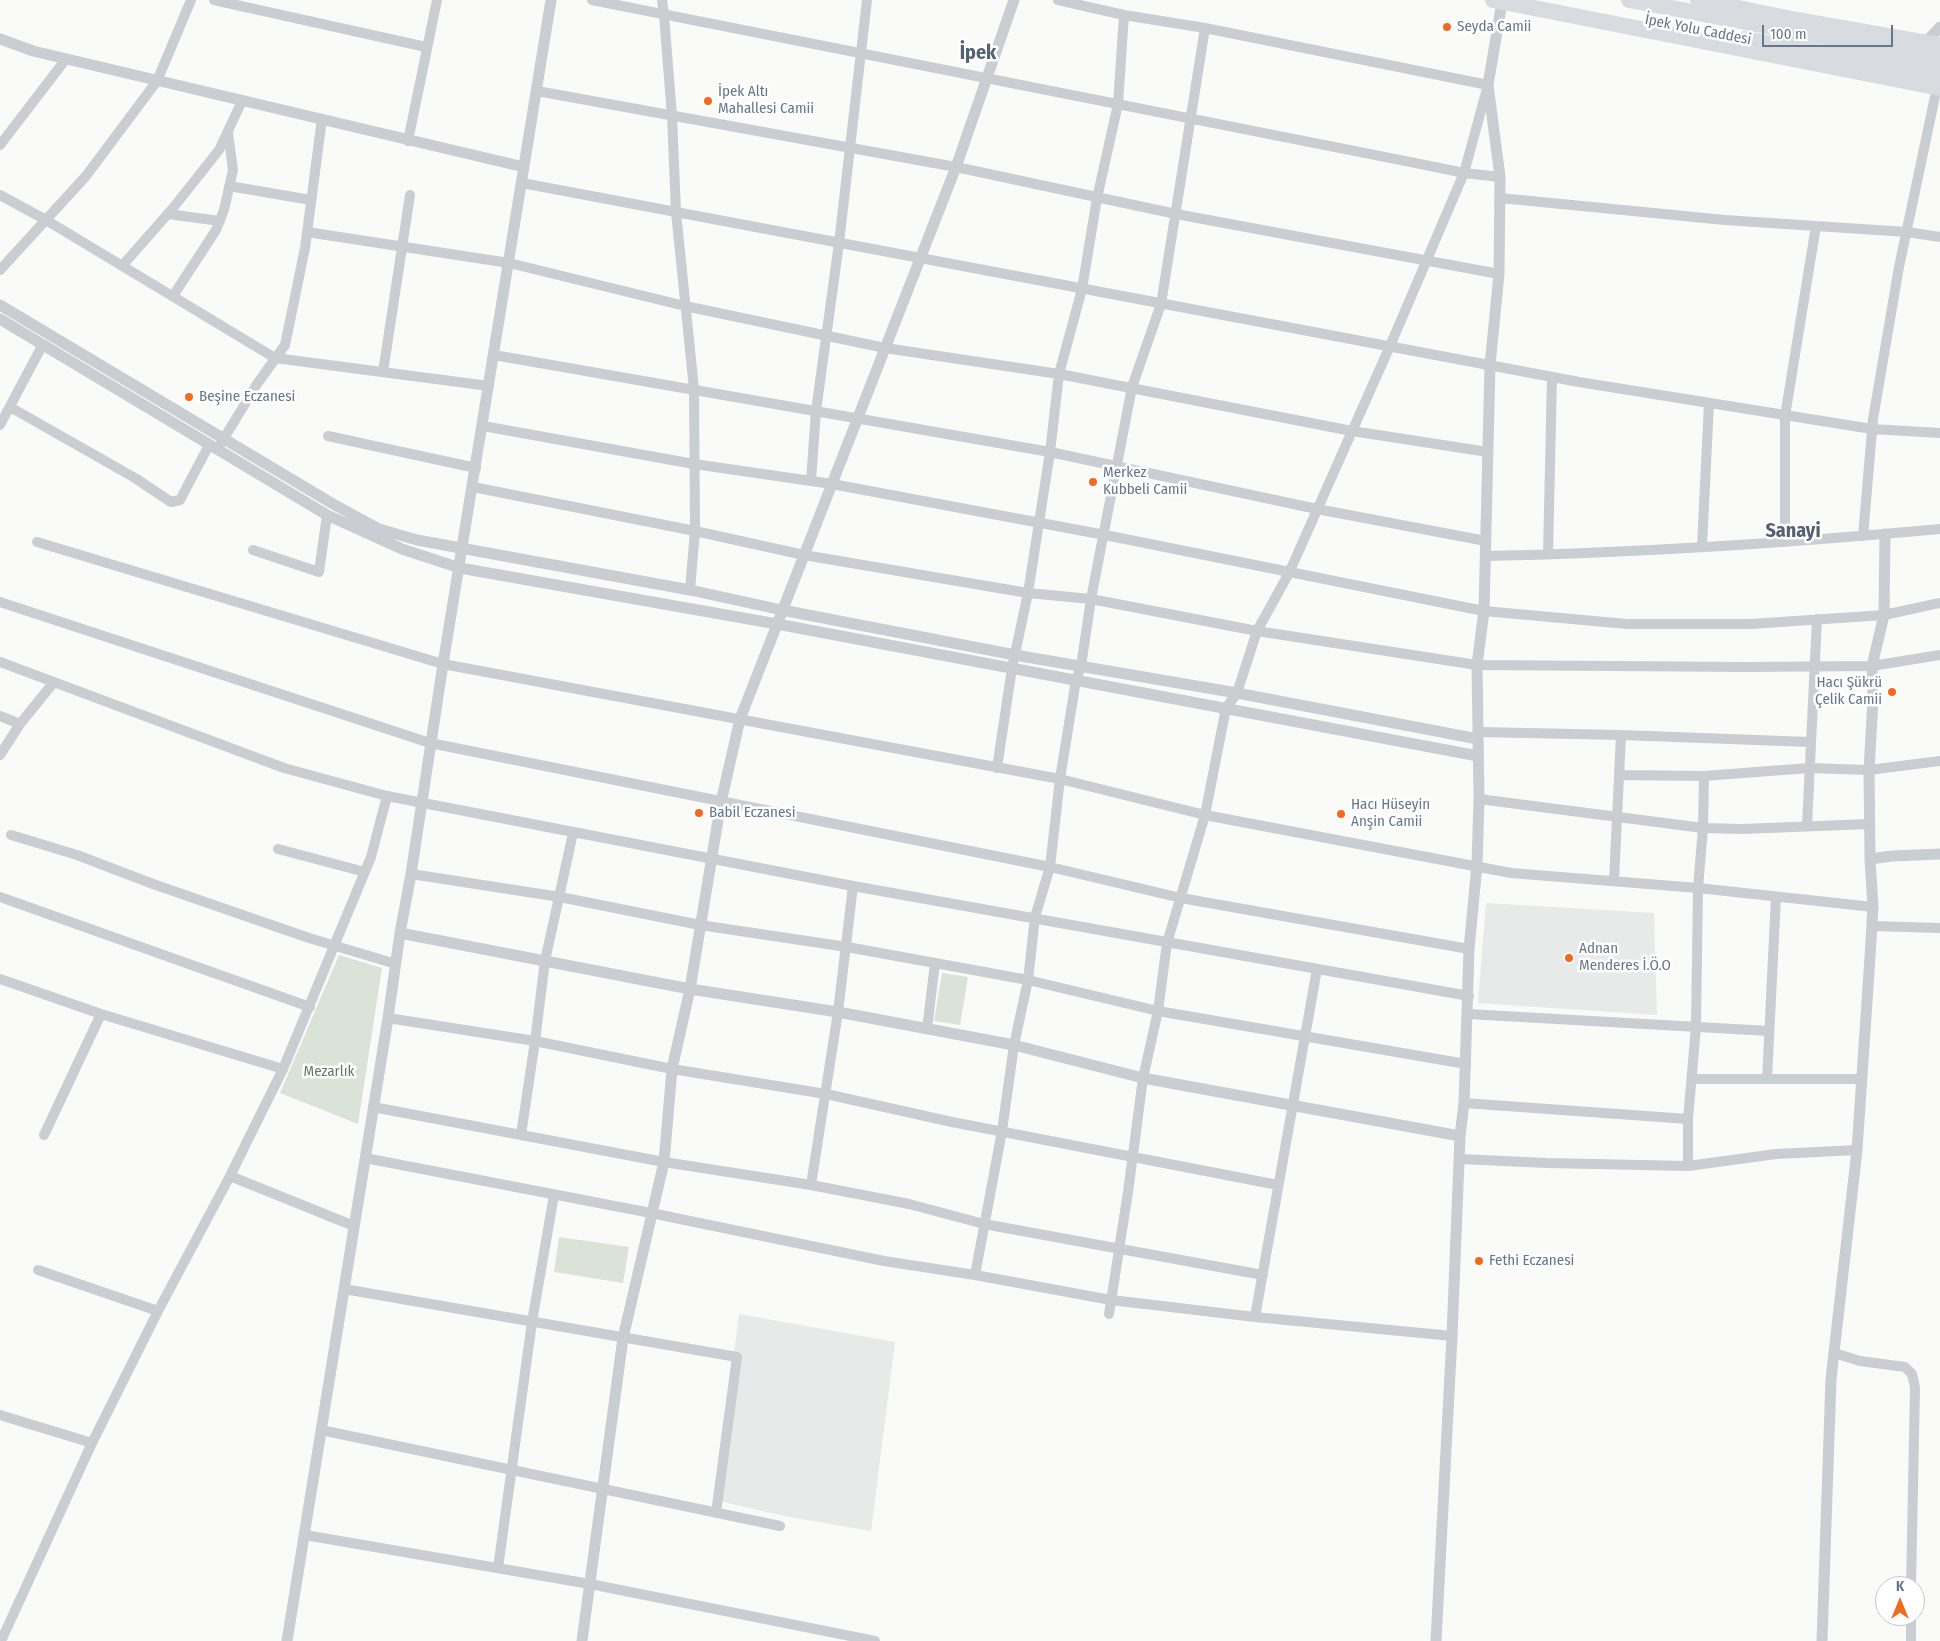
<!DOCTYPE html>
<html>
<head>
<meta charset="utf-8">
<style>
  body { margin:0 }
  #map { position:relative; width:1940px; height:1641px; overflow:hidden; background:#fafaf8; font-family:"Fira Sans Condensed",sans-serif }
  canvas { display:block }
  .north { position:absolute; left:1875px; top:1576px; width:50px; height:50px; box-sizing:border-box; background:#fff; border:1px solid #c2c9d1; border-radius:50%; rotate:0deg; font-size:14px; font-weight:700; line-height:20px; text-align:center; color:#67778b }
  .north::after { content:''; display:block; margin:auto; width:18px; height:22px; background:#f26920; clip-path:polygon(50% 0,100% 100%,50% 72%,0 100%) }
  .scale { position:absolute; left:1762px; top:25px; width:131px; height:22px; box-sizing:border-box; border:2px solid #67778b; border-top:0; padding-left:6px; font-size:15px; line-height:18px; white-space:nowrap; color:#67778b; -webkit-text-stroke:4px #fff; paint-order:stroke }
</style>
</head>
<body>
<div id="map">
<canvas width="1940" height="1641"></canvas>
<div class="north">K</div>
<div class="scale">100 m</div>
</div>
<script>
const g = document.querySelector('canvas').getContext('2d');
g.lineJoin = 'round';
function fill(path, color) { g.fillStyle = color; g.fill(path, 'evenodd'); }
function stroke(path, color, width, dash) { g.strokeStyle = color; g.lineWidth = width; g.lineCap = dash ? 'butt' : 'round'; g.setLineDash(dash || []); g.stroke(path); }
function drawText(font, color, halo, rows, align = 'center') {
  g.font = font + ' "Fira Sans Condensed",sans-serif'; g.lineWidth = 5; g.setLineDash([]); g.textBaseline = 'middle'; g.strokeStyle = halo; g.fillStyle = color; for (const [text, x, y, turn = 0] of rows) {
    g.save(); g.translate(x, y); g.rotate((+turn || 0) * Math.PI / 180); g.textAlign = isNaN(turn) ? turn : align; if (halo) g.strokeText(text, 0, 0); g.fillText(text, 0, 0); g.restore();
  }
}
fill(new Path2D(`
  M1486,903l168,10 3,102 -179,-12z
  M739,1314l156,28 -24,189 -87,-15 -69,-16z`), '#e8e9e9');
fill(new Path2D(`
  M339,955l43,13 -24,156 -78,-31z
  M942,973l26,4 -8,48 -26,-4z
  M559,1237l70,10 -6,36 -69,-11z`), '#dbe3d8');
stroke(new Path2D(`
  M214,0l212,47
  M592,0c291,58 582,113 872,173l36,4
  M662,0l2,15 8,101 4,96 18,177 1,142 -5,59
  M1058,0l66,15 81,13 283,57 -24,88 -74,173 -101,227 -32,58 -20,62 -11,15 -21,107 -38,128 -9,68 -15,67 -15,114 -19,122
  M537,91l419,76 220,47 323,60
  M408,141l29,-141
  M0,145l66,-86
  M522,183l1057,199 293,47 68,4
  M229,186l82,14
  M0,195l46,25 229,138 214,28
  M1500,198l225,22 182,12 33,5
  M168,214l52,7
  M307,232l202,31 176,43 200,42 174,26 293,57 136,21
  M122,266l51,-58 46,-58 23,-49
  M0,270l86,-94 71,-95 34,-81
  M173,296l43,-66 8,-20 9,-40 -5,-37
  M494,355l556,97 267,57 169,32
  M383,372l27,-177
  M10,407l125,71 36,24 9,-2 29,-55
  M0,425l42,-79
  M483,426l211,38 138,20 273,51 379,76 143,13h124l133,-9 56,-12
  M328,436l148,32
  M220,445l37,-61 28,-39 20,-97 17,-129
  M811,481l5,-70 23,-168 28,-243
  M473,487l222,44 109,24 224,38 63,6 166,32 220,34 268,2 127,-1 68,-11
  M1863,536l10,-117 26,-152 38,-180
  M37,542l406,122 617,115 145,36 306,58 187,15 175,19
  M1785,542v-126l31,-190
  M1702,546l7,-143
  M253,550l66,22 8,-57
  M1548,554l4,-177
  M1485,556c152,-3 304,-13 455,-27
  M0,602l430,141 620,124 131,31 288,51
  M0,662l284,106 103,28 466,90 616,110
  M0,716l20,8
  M1478,732l143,3 189,7
  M0,755l20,-31 34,-42
  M997,768l15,-100 16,-75 22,-141 9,-78 23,-85 15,-91 21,-94 6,-89
  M1620,775l84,1 105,-8 60,2 71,-9
  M1479,799l224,29 39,1 127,-5
  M1807,826l10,-207
  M11,835l66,20 76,29 156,54 87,26
  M278,849l87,23
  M411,874l149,23 140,28 147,22 88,16 93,17 130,31 308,53
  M1614,881l7,-146
  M0,897l310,110
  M1872,926l68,2
  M0,979l101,35 182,55
  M1468,1014l301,17
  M388,1018l147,23 137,28 154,25 126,28 326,63
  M927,1029l8,-66
  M1692,1079h170
  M1767,1079l9,-182
  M1464,1103l224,16
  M373,1107l291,55 147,23 98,19 75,20 279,51
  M44,1135l57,-121
  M521,1135l14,-94 10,-80 28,-128
  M365,1158l286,55 233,48 91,14 136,25 144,17 197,19
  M1460,1159l87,4 141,3 88,-12 81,-4
  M1688,1166v-47l8,-92 2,-139 5,-60 1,-52
  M230,1176l124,50
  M811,1185l27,-173 15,-126
  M38,1270l120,41
  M975,1275l27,-144 12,-86 14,-65 7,-63 15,-50 10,-88 16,-99 5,-14 10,-67 41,-212 29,-83 44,-276
  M344,1289l393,68 -21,156
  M1255,1317l62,-348
  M1834,1353l26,8 45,6 7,7 3,14 -4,198
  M0,1415l92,28
  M321,1430l459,96
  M305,1535l285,49 285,57
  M498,1568l34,-246 22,-127
  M1,1641l91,-198 66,-132 72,-135 53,-107 88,-212 16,-61
  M1911,1641v-25`), '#cacdd1', 10);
stroke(new Path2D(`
  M0,39l33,12 491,116
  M1925,43l15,-16
  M0,305l333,199 46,25 38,11 273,50 92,20 233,45 222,38 241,46
  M0,319l327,196 75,34 58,19 317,56 701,132
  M1870,859l22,-3 48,-2
  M400,933l290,56 148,23 176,33 129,33 317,58
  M287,1641l101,-623 12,-85 11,-59 32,-210 108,-664
  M582,1641l41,-303 41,-176 8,-93 18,-80 31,-187 19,-83 216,-552 58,-167
  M1436,1641l16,-305 8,-200 4,-33 5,-154 8,-84 2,-66 -2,-134 7,-54 6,-246 9,-91 1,-97 -12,-92 14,-83
  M1822,1641l9,-262 26,-229 13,-193 3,-50 -3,-48 -1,-89 4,-70 -1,-34 12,-51 1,-81`), '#cacdd1', 11);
stroke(new Path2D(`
  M1493,0l447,88
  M1629,0l311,59
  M1698,0l99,20 143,25
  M1745,39l195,35`), '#d8dce0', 16);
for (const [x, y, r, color] of [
  [1447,27,5,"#f26920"],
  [708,101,5,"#f26920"],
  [189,397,5,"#f26920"],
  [1093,482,5,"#f26920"],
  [1892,692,5,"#f26920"],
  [699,813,5,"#f26920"],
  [1341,814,5,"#f26920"],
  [1569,958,5,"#f26920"],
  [1479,1261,5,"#f26920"]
]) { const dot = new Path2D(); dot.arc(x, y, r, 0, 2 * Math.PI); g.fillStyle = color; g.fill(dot); stroke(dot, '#fff', 2); }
drawText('15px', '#67778b', '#fff', [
  ["Seyda Camii",1457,27],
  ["İpek Altı",718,92],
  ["Mahallesi Camii",718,109],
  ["Beşine Eczanesi",199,397],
  ["Merkez",1103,473],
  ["Kubbeli Camii",1103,490],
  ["Hacı Şükrü",1882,683,"right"],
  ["Çelik Camii",1882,700,"right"],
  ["Hacı Hüseyin",1351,805],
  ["Anşin Camii",1351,822],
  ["Babil Eczanesi",709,813],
  ["Adnan",1579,949],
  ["Menderes İ.Ö.O",1579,966],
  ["Fethi Eczanesi",1489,1261]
], 'left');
drawText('15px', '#67778b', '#fff', [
  ["İpek Yolu Caddesi",1698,30,11]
]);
drawText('15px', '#657c62', '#fff', [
  ["Mezarlık",329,1072]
]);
drawText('bold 20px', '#556170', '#fff', [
  ["İpek",978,53],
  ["Sanayi",1793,531]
]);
</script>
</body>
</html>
